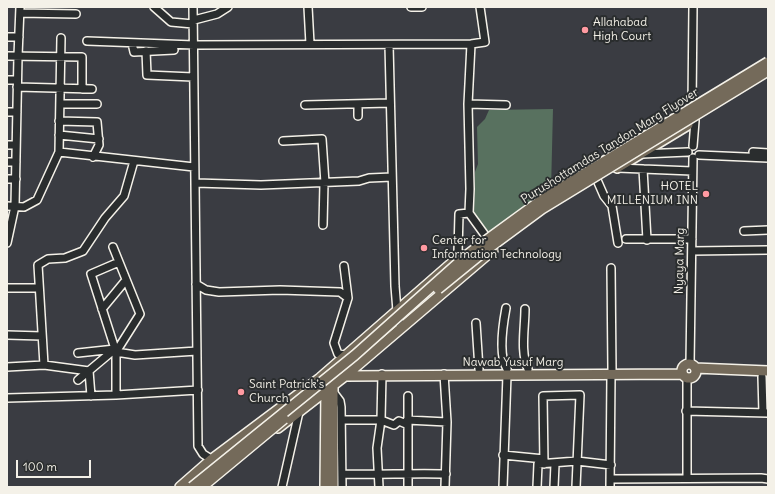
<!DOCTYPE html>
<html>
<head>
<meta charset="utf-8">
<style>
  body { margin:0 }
  #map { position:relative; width:775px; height:494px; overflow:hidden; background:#3a3c42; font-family:Delius,sans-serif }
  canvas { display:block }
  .frame { position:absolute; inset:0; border:8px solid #f4f1e8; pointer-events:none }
  .scale { position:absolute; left:16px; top:460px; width:75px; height:18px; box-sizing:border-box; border:2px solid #f4f1e8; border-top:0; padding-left:5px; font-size:12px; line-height:14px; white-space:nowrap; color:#f4f1e8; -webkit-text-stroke:3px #2a2d2e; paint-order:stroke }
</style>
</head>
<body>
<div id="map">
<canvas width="775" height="494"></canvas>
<div class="frame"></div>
<div class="scale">100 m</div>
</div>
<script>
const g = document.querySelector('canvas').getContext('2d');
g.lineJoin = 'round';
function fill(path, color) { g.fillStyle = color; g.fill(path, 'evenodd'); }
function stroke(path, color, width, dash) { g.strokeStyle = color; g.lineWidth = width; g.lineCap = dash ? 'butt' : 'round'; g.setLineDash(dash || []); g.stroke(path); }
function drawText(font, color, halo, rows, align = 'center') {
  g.font = font + ' Delius,sans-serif'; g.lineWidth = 4; g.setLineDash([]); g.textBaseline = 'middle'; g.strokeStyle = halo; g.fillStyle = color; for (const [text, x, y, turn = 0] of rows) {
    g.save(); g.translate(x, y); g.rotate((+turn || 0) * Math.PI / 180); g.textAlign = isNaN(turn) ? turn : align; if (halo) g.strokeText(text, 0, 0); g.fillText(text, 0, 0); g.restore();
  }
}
fill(new Path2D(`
  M553,109l-2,81 -63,48 -14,-26 1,-40 3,-8 -1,-37 8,-8 4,-9z`), '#58715f');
const minor = new Path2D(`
  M154,7l17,15 22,2
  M193,7l5,439 5,8 11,7
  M308,7l2,37
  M411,7h11
  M693,7l-1,98 3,16 -2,25
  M20,13l56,1
  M194,20l23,-6 11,-7
  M7,37h12
  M87,41l107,4 277,-1 14,-2 -5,-35
  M132,43l2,9 40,-2
  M471,44l-3,60 2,85 -1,24 21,29
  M389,45l6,241 2,25 4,17
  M146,51l1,24 46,2
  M7,56l75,1v32
  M7,80h10
  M17,87l75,2
  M60,104h37
  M358,104v12
  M468,104l38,1
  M305,105l85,-2
  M7,112h10
  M59,121l38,1 2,23 -6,12
  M59,135l40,4
  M283,141l39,-2 3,44
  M7,145h9
  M59,152l135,15
  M753,152l15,1
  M642,154l46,-2
  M699,155l69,3
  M7,162h9
  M618,168l74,3
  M643,169l4,71
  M7,179h9
  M597,180l7,16 8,10 6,37
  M196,183l65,2 98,-4 10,-3 23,-1
  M7,206l17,1 13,-7 22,-48 2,-114
  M323,225l1,-42
  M744,231l24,-1
  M626,239h66
  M7,243l8,-37 3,-150 2,-49
  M113,247l27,67 -24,38 19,3 62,-4
  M692,251l76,-1
  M460,260l-2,-8 1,-38 10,-1
  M344,266l4,32
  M611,268l1,102
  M196,284l10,6 13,2 61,-2 60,2 8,6 -14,45 4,11 9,1 7,12
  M7,288h32
  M506,308c-3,16 -8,47 1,61
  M102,309l24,-29
  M525,309c0,19 -5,43 3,60
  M476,323l3,46
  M7,335l35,1
  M78,353l37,-4 -37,31
  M690,364l3,-206
  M44,365l45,6 2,25
  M7,367l37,-2 -6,-100 10,-6 17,-1 18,-7 22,-33 19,-22 10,-35
  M444,374l3,48 -2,65
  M762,377l1,36
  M687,378v100
  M334,393l6,8 1,6 1,80
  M116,395v-43l-25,-78 28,-12
  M408,396v91
  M7,398l109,-3 82,-5
  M686,411l82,2
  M342,420h39l13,5 5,-4 7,3 1,-4 40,2
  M503,455l41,4
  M544,464l-1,-68 37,-1 -4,92
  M343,474c34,1 68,-1 103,0
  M610,479l151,-1 7,1
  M282,487l17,-75
  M379,487l-2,-39 4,-28 1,-46
  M503,487l4,-112
  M537,487l1,-23 39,-3 34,4
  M554,487l1,-23
  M610,487l1,-112`);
const major = new Path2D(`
  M617,168l71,-43
  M682 371a7 7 0 1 1 14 0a7 7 0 1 1-14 0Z
  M695,368l73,3
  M345,376l337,-2
  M278,428l67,-52 148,-126
  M180,487l32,-28 108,-81 141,-123
  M325,487l1,-100
  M333,487v-107`);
stroke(minor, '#f4f1e8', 10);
stroke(major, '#f4f1e8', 12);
stroke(minor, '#2a2d2e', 7);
stroke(major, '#746a5a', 9);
const majorBridge = new Path2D(`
  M438,289l43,-35 61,-45 226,-138
  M192,487l163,-132 112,-100 25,-19 55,-40 221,-134
  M202,487l82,-68`);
stroke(majorBridge, '#f4f1e8', 12, []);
stroke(majorBridge, '#746a5a', 9);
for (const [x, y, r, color] of [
  [585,30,4,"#ff9aa2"],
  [706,194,4,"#ff9aa2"],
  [424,248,4,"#ff9aa2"],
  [241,392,4,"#ff9aa2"]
]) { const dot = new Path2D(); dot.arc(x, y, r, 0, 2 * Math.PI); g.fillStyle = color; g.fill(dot); stroke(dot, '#2a2d2e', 1.5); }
drawText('12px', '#f4f1e8', '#2a2d2e', [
  ["Allahabad",593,23],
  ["High Court",593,37],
  ["HOTEL",698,187,"right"],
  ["MILLENIUM INN",698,201,"right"],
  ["Center for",432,241],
  ["Information Technology",432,255],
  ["Saint Patrick's",249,385],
  ["Church",249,399]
], 'left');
drawText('12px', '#f4f1e8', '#2a2d2e', [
  ["Purushottamdas Tandon Marg Flyover",610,146,-32],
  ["Nyaya Marg",680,261,-89],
  ["Nawab Yusuf Marg",513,363]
]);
</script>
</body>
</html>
